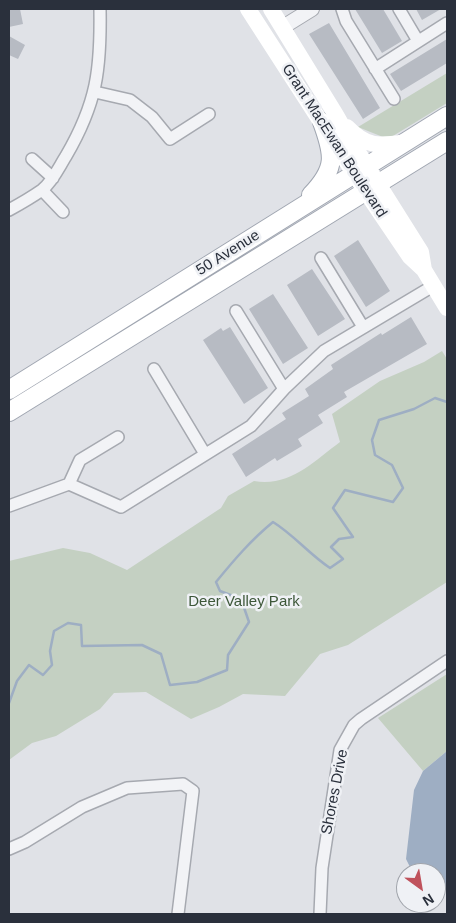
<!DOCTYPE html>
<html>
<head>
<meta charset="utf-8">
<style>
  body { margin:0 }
  #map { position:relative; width:456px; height:923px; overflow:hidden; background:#e0e2e7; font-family:Helvetica,sans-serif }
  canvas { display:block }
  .frame { position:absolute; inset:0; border:10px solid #2a303c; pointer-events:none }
  .north { position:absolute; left:396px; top:863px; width:50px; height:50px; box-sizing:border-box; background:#eff1f5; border:1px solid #a0a4ab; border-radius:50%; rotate:148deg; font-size:14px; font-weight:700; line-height:20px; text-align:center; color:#2a303c }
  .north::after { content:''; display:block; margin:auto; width:18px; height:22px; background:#bf525c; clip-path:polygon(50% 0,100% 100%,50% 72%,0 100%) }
</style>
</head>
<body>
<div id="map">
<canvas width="456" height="923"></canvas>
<div class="frame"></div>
<div class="north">N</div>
</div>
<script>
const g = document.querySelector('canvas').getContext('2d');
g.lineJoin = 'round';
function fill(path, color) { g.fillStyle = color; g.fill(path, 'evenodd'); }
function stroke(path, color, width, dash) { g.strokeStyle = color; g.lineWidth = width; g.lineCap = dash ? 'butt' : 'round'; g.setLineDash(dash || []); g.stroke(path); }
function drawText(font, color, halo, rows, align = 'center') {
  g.font = font + ' Helvetica,sans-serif'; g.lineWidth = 5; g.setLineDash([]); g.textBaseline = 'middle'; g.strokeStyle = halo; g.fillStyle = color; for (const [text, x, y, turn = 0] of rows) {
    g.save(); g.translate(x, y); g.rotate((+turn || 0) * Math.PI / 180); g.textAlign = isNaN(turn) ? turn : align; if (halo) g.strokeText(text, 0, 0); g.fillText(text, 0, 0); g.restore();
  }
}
fill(new Path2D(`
  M447,73v30l-59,36 -30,-12z
  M442,351l5,8v223l-99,63 -28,9 -35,42 -42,-2 -24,13 -28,12 -45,-27 -32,1 -14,16 -44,27 -24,7 -23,17v-199l54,-13 27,5 37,17 94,-62 7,-12 26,-15c36,6 59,-19 86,-39l-8,-28 48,-33 44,-19z
  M447,674v77l-24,20 -45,-53z`), '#c4d0c2');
fill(new Path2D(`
  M447,751v136l-11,-5v-9l-24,-2 -6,-12 8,-69 9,-19z`), '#9eaec3');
stroke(new Path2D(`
  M9,703l8,-22 12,-16 14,10 9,-10 -2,-14 4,-20 14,-8 13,2 1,21 60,-1 19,9 9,31 27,-3 30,-12 1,-15 21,-33 -8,-23 -21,-8 -4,-9c18,-22 35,-42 57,-60 21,13 36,32 57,46l13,-9 -12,-12 8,-8 14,-2 -20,-29 12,-18 48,12 10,-14 -11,-23 -17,-10 -3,-15 7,-20 35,-11 21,-11 12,4`), '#9eaec3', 2.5);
fill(new Path2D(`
  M9,9h11l3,15 -14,3z
  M355,9h28l19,32 -20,12z
  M416,9h25l-19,11z
  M329,23l51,85 -17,11 -54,-85z
  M9,36l16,9 -7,14 -9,-4z
  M447,39v24l-46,28 -11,-17z
  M358,240l32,51 -24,16 -32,-51z
  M312,269l33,50 -27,17 -31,-51z
  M273,294l35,54 -25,16 -34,-55z
  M411,317l16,27 -83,48 3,5 -29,18 5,8 -25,16 4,7 -25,15 -2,-3 -29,19 -14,-23 54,-35 -4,-6 27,-17 -4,-7 28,-20 -2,-4 50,-32 1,2z
  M230,327l38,61 -24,16 -41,-64 18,-12 2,3z`), '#b7bbc3');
const minor = new Path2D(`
  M342,9l4,12 48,78
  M399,9l19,32
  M375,69l72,-46
  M95,92l35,8 22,17 18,22 39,-25
  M32,159l21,19
  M42,190l21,22
  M9,210c11,-6 23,-13 33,-20 11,-9 17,-23 24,-34 31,-53 35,-87 34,-147
  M321,258l42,69
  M236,311l48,78
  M154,369l51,85
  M69,484l11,-24 38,-23
  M9,506l60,-22 52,23 130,-81 33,-37 40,-38 109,-65
  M9,849l16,-7 57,-35 45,-19 56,-4 10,7 -15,123
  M320,914l2,-46 18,-118 14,-25 7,-6 86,-58`);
const tertiary = new Path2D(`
  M283,27l29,-18`);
const primary = new Path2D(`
  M311,195c26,-27 23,-40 11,-73
  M9,390l438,-274
  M9,412l438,-271`);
stroke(minor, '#a6a9b0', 14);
stroke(tertiary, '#a6a9b0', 16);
stroke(primary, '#a0a6b1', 20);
stroke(minor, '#f2f3f6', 11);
stroke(tertiary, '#f2f3f6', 14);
stroke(new Path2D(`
  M248,9l118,183 44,65 14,13 23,38
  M271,9l65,106 12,21 73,116 3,18
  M347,127c20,21 32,19 59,15`), '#fff', 16);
stroke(primary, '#fff', 18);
drawText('15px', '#2a303c', '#eff1f5', [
  ["Grant MacEwan Boulevard",334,141,57],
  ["50 Avenue",228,253,-32],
  ["Shores Drive",335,792,-79]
]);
drawText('15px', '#3d5739', '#eff1f5', [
  ["Deer Valley Park",244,602]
]);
</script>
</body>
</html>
